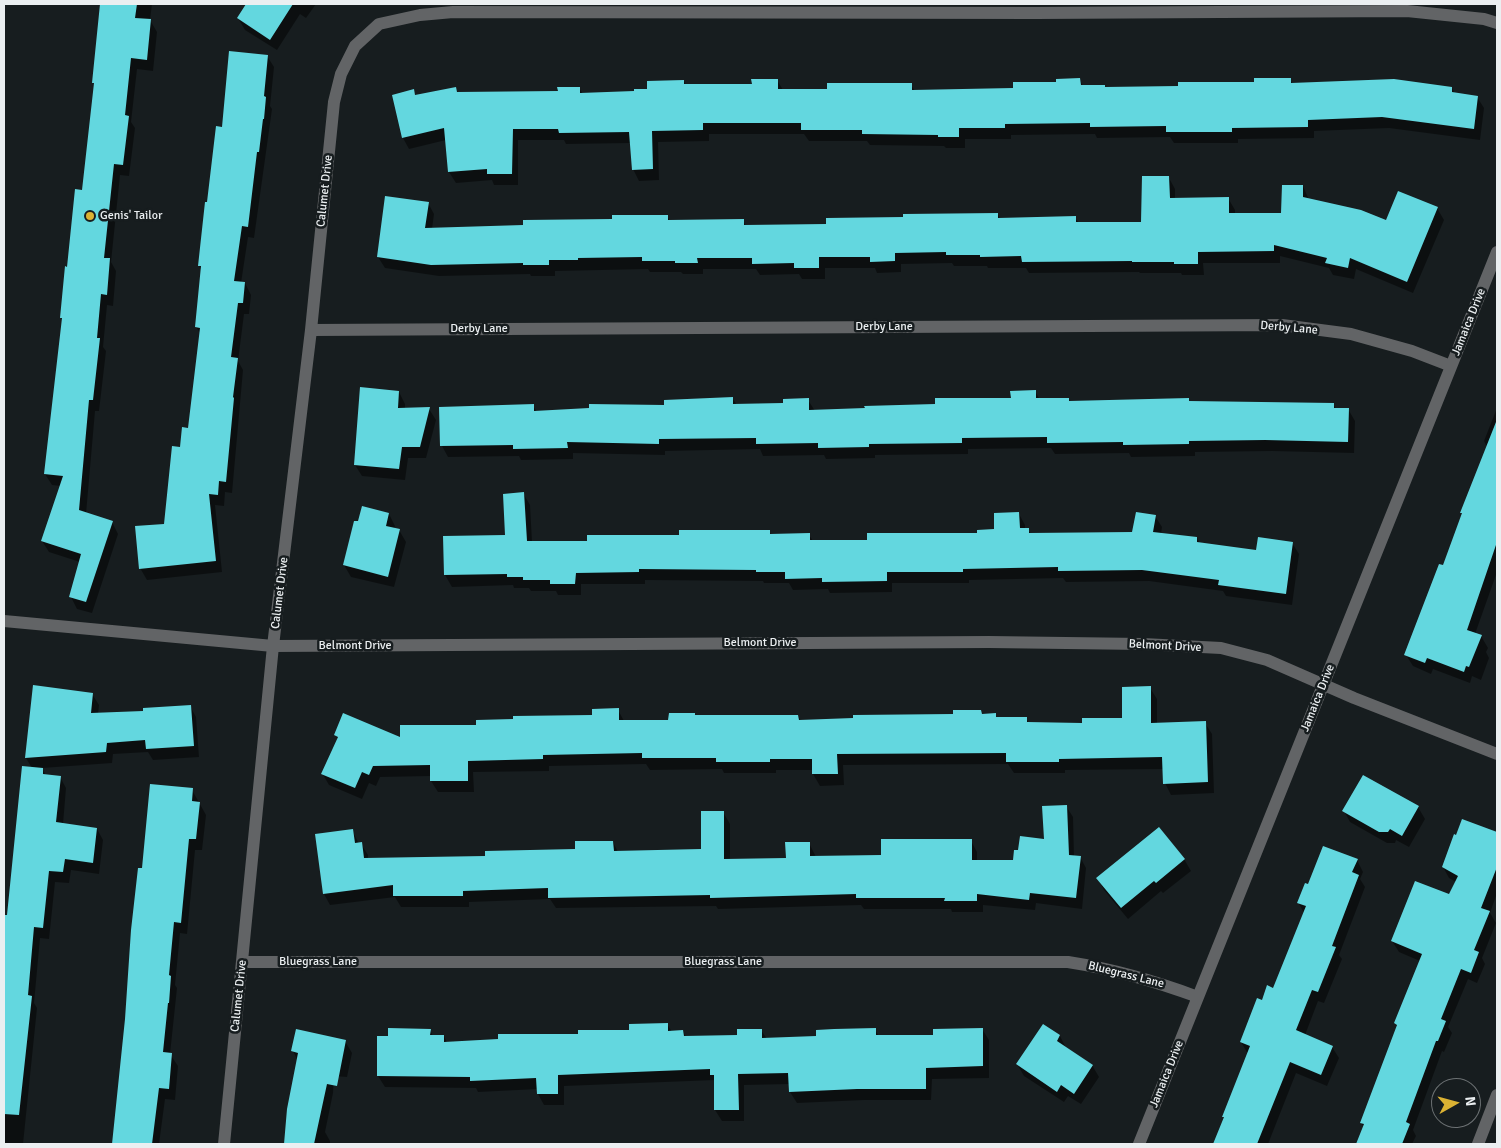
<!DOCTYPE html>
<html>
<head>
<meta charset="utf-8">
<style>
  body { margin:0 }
  #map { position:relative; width:1501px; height:1148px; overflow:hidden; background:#171d1f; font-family:Signika,sans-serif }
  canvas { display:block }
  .frame { position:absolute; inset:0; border:5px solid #ebeff1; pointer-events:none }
  .north { position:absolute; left:1431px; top:1078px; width:50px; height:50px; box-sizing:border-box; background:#171d1f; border:1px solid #6c7173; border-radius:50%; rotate:83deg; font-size:14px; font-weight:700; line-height:20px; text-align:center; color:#ebeff1 }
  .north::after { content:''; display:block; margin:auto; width:18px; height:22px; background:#dbb233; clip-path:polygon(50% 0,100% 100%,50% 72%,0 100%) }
</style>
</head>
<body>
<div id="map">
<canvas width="1501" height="1148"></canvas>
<div class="frame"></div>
<div class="north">N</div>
</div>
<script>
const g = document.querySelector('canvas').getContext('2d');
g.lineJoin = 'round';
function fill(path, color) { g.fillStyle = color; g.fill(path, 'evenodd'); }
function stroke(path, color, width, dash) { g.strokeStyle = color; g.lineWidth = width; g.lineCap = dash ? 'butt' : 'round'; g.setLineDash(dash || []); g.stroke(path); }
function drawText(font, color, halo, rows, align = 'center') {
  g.font = font + ' Signika,sans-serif'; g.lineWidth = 5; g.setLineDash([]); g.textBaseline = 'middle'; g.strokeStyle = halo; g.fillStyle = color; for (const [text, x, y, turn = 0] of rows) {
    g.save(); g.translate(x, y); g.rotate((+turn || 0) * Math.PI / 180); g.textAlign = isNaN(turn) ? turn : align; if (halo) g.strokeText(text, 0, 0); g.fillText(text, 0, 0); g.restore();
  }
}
fill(new Path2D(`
  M106,4h46l-2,16 7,12 -4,39 -16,-2 -6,53 4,6 -6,48 -9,-1 -9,87 5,9 -3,35 -6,-1 -4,42 3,4 -7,60h-4l-9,103 26,8 6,12 -26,79 -15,-4 -6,-12 9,-35 -31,-10 -7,-11 19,-55 -9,-1 -7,-11 18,-153 -2,-3 7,-50 15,-77 12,-105 -2,-4z
  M248,4h68l-10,14 -6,-4 -23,36 -32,-20 -7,-12z
  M267,56l7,11 -4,39 2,3 -18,129 -6,-1 -7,46h4l6,12 -2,19h-5l-6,47 5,9 -11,123 -7,-1 -1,14 -9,-1 7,67 -75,8 -7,-12 25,-43 16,-77 8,-19 12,-95 -5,-7 6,-56 -3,-5 9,-63 15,-75z
  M1290,79l3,6 159,3 3,6 22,3 7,11 -4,32 -91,-12 -75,3v7l-76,1v4h-64l-4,-6 -73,1 -2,-4 -84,1v4h-46v9h-19l-2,-2 -74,-1 -3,-4h-58l-5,-7h-95v7l-51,1 1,38 -20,1 -6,-12 -2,-26 -65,1 -2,-4h-46v45h-24l-2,-5 -36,3 -7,-11 -3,-32 -37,9 -6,-11 -10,-42 20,-5 3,5 39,-8 4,6 100,-2 20,-4 4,6 52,-2 49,-11 2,4h67l24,-5 6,10h45l83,-5 4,6 99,-1 66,-10 3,6 22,2 74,-1 76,-4z
  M1169,178l6,11v10l53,-1 7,12v4h48l20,-28 6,14 78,22 50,-14 7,12 -31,73 -57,-24 -2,10 -21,-4 -4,-7 -49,-12v7h-77l1,12h-22l-1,-2h-41l-1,-1 -110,1 -3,-5h-38l-1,-2h-33l-2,-3 -51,1v8l-24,1 -2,-5h-50v11h-23l-3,-5 -39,1 -4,-6h-53v5h-20l-2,-2h-31l-2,-3 -93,2v5h-24l-1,-2 -91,2 -54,-8 -7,-11 50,-54 6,11 -2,15 93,-3 142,-10 3,5 73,-1 3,6 82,-1 76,-7 94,-4 2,5 75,-1 4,5h63z
  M1035,391l5,9 29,-1 1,4 263,1 3,5h12l7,12 -1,32 -82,-2 -77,1v4l-64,1 -2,-4 -74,1 -4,-6 -83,1v5l-93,1v3l-49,1 -2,-4 -61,1 -3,-7 -95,2v4l-92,-2v6l-52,1 -2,-4 -71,1 -6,-11 91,-40 4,6 129,-5 66,-9 5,7 48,-1 23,-4 7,11 122,-6 75,-6z
  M399,392l6,12v5h24l7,11 -10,38h-18l-3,22 -43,-4 -7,-11z
  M1497,408v164l-22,62 6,2 7,12 -2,4 3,6 -8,22 -9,-4 -2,7 -37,-14 -2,5 -18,-8 -7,-11 38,-88 19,-53 -1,-1 25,-66 -3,-6z
  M523,493l7,12 2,37 56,1 181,-12 2,4h38l4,6h55l110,-7 17,-4 24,-16 6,11v5h3l3,4 102,-1 22,-17 7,11 -1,7 36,4 3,6 58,8 34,-9 7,11 -7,51 -66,-9 -3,-5 -74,-10 -83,1 -3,-4 -94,2v3h-77v9l-62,1 -2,-4 -35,1 -4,-7h-25l-1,-2 -118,-1v4h-64v11h-23l-2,-4h-25l-2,-3h-15l-1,-3 -61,2 -7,-12 -1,-37 63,-2z
  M389,514l6,12 -1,3 5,1 7,12 -12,45 -43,-10 -7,-12z
  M1150,688l7,11v25l48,-1 7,11 2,59 -43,2 -6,-12 -1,-14 -99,1v3h-51l-6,-9 -165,1 1,20 -24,1 -7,-12v-4h-37v3h-52l-2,-4 -72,1 -4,-6 -97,2v5l-76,1 1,20h-36l-7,-11v-5l-51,1 -4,9 -7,-3 -7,16 -33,-14 -7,-12 16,-33 -3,-5 66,4 76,-13 117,-10 24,-6 6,11h46l25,-5h103l3,5 194,-6 2,3h29l3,5 54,1 41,-5z
  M92,694l7,11 -1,9 47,-2 45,-6 6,11 3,40 -46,3 -5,-8 -35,2 -1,9 -70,5 4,8 14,1 6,11 -3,36 34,5 6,11 -4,34 -28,-4 -2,13 -14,-1 -6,57 -9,-1 -6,65 3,5 -14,136h-19v-220l1,-8h3l24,-148 -6,-10z
  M192,790l14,25 -4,35h-7l-8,84 -7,-1 -5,52 2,3 -7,66 8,12 -3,34 -10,-1 -6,45h-46l30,-274z
  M1066,806l7,11 1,40h6l6,11 -4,41 -46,-6 -1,7 -52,-5v7h-31l-1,-3h-87l-3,-4 -143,4 -2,-3 -160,2 -6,-9 -81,3v5h-68l-6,-10 -65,8 -6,-11 -8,-59 36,-5 7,14h2l7,11v4l118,-2 90,-7 37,-8 5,10 84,-2 21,-38 7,12v36l57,-1 22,-16 7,14 67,-1 88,-15 6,11v9h37l31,-21z
  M1418,807l7,12 -16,28 -13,-7 -1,3h-8l-37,-21 -6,-11z
  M1463,821l34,12v60l-7,20 6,10 -14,35 3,6 -8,19 -9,-4 -20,48 4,6 -8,19 -2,-1 -29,79 3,6 -4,8h-55l7,-17 -3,-4 36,-96 -2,-4 25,-62 -21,-9 -7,-11 58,-45 6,-14 -7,-4 -6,-11z
  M1184,859l7,12 -28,22 -2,-2 -33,28 -24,-29 -6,-12z
  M1357,860l6,12 -3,7 5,8 -26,68 3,4 -18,44 -6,-2 -13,34 27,12 7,11 -12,28 -31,-13 -28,71h-54l34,-90 -7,-12 21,-40 12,-13 30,-76 -6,-11 11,-16z
  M667,1024l5,8 11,-1 3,6 52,-1 23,-6 6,9 51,-2 57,-8 4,8 56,-1 47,-7 7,11v38l-57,1 -1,21h-67l-67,3 -7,-11v-8l-46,1v36h-22l-7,-11v-30l-151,6v19h-20l-6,-11v-5l-60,3 -2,-4 -91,-1 -7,-11 52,-46 3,6h11l3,7 184,-12z
  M1043,1025l17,11 6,12 26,17 7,12 -18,27 -13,-8 -4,6 -40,-26 -7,-12z
  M345,1041l7,12 -5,24 -13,-1 -1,17 -8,39 5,9v3h-44l2,-35 10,-48 -5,-10z`), '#0007');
fill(new Path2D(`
  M100,4h37l-2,14 16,1 -4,41 -16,-2 -6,57 4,1 -6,49 -9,-1 -10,94h6l-3,37 -6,-1 -4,44h3l-7,62h-4l-10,110 34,11 -27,81 -17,-5 12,-43 -40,-13 22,-65 -19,-2 18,-156h-2l5,-52 2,1 8,-78 7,1 12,-107h-2z
  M246,4h47l-23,36 -33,-22z
  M229,51l39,4 -4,41 2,1 -2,22h-1l-4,33h-2l-9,75 -6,-1 -8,55 11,1 -2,21h-5l-7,54 7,1 -5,39 1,1 -8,84 -7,-1 -1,14 -9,-1 7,67 -77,8 -4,-43 29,-2 8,-78 8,1 2,-20 6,1 12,-100 -5,-1 6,-61h-3l7,-64h2l9,-76 6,1z
  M1080,78l1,7h24v2l73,-1v-4h76v-4h37v5l103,-4 58,8v5l26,4 -4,33 -92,-12 -74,3v7l-76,1v4h-66v-6l-76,1v-4l-85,1v4h-46v9h-21v-2l-76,-1v-4h-61v-7h-98v7l-51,1 1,38 -21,1 -3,-38 -70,1 -1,-4h-45l-1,45h-25v-5l-39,3 -4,-44 -42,10 -10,-43 22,-6 1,6 41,-8 1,5 101,-1 -1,-4h23v6l54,-2v-2h13v-8l37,-1v4h68l-1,-5h27v10h49v-6h85v7l101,-2v-6h43v-3z
  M1142,176h27l1,22 59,-1v16h52l1,-28h21v12l58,13 25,10 12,-29 40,16 -31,75 -57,-24 -2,10 -23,-5 2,-5 -53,-13v6l-76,1v12h-24v-2h-42v-1l-110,1 -1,-6 -41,1v-2h-34v-3l-51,1v8l-25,1v-5h-51v11h-25v-5l-42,1v-6h-55l1,5h-23v-2h-33v-4l-64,1v2h-29v5h-26v-2l-92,2 -54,-8 8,-61 44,6 -4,26 98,-3v-5l89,-1v-4h56v5l76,-1v6l82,-1v-6l77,-1v-3l95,-1v5l78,-2v6h65z
  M360,387l39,4 -1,17 32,-1 -10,40h-18l-3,22 -45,-4z
  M1036,390v8h33v3l120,-3v3l145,2v5h15l-1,34 -83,-2 -76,1v3l-66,1v-3l-76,1v-6l-85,1v5l-93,1v3l-51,1v-5l-62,1v-6l-97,1v5l-92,-2 1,6 -55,1v-4l-73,1 -1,-39 95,-3v7l55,-3v-4l75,1v-5l69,-3v7l50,-1v-4l26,-1v12l56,-2 -1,-2 71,-2v-6h76l-1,-7z
  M1496,422h1v120l-30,88 15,5 -13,32 -3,-1 -2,6 -37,-14 -2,5 -21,-8 35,-91 4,1 19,-52h-2z
  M524,492l3,49h60v-6h92v-5h91v4l40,-1v7h57v-7h110v-3l17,-1v-16l25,-1 1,16h9v5l103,-1 4,-20 20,3 -3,17 44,5v5l59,8 2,-13 35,5 -7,52 -68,-9 1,-5 -77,-10 -84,1v-4l-95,2v3h-76v9l-65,1v-4l-37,1v-7h-29v-2l-117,-1v3l-63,1 -1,11h-25v-4h-27v-3h-16v-3l-63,1 -1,-39 62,-1 -2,-41z
  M362,506l27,7 -3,13 14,3 -12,48 -45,-12 11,-44h4z
  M33,685l60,8 -2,20 52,-2v-3l48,-3 3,41 -48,3 -1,-9 -38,3 -1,9 -81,6z
  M1151,686v37l55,-2 2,61 -45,2 -1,-27 -103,2v3h-53v-9l-169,1 1,20h-26v-15h-42v3h-54v-4h-74v-5l-99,2v4l-75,2v20h-38v-16l-57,1 -4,9 -7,-3 -7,16 -34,-14 17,-37 -4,-2 9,-22 57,24v-12h76v-5l37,-1v-3l79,-1v-6l27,-1v12h49l1,-7h26v2h103l1,5 54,-2v-3l100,-1v-4h28l1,4 14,-1v4h31v5l55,1v-5h40v-31z
  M22,766l21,2v6l18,2 -5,46 41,6 -4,35 -28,-4 -2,13 -14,-1 -6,57 -9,-1 -6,68 4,1 -13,119 -15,-1v-199h3z
  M1363,775l56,31 -17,30 -12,-7 -2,3h-9l-37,-21z
  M150,784l43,4 -1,13 8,1 -4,37h-7l-8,84 -7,-1 -5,53 2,1 -2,27h-1l-5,49 9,1 -3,36 -10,-1 -7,56h-40l13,-125 6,-89 7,-62h4z
  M1067,805l2,50 12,1 -5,42 -46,-5 -1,7 -52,-6v7h-33l1,-3h-89v-4l-146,4v-3l-162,3v-10l-85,3v5h-70v-11l-70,9 -8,-60 38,-5 2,14 7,-1 2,16 121,-2v-5l90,-2v-8h38l1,10 87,-2v-38h23v48l62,-1 -1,-16h25v14l71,-1v-16h91v21h41l1,-10h4l2,-14 24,3 -2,-33z
  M1462,819l35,13v35l-16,41 9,3 -16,39 5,2 -8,21 -10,-4 -20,50 5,2 -8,20h-2l-30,81 4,2 -8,20h-46l8,-20 -4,-1 37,-98 -3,-2 28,-69 -31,-13 24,-60 34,13 9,-18 -16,-9 12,-33 2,1z
  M1159,827l26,32 -29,24 -2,-2 -33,27 -25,-30z
  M1323,846l35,13 -6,13 7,3 -27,71 4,1 -18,45 -6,-2 -16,40 37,16 -12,29 -31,-13 -33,82h-44l11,-27h-2l28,-71 -10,-4 17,-44 5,2 5,-15 6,3 33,-82 -9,-3 8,-20 3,1z
  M668,1023v8l15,-1 1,6 53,-1v-6h25v9l54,-2v-6l18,-1 42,-1v7h57v-6l50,-1v38l-57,2v21h-69l-68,3 -1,-19 -50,1 1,36h-25v-35h-4v-6l-152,6v19h-21l-1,-16 -66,3v-4l-93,-1v-40h11v-8l43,1 -1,6h14v7l54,-3v-5h80v-4h51v-6z
  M1043,1024l17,11 -3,6 36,24 -19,29 -13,-9 -4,7 -41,-28z
  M296,1029l50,11 -9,46 -10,-2 -13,60h-30l3,-35 11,-56 -7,-2z`), '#63d7df');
stroke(new Path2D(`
  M311,330l971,-5 69,9 61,17 39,15
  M4,621l269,25 716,-4 154,2 78,4 46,12 87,38 143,56
  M243,962h825c45,7 87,19 130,35
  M224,1144l49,-498 38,-316 23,-228 7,-28 14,-28 24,-22 41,-9 33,-3 582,1 372,-2 77,8 13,4
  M1139,1144l358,-892
  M1478,1144l19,-49`), '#626466', 12);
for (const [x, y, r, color] of [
  [90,216,5,"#dbb233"]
]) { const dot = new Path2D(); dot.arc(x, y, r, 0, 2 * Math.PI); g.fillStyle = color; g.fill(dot); stroke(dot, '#171d1f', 2); }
drawText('12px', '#ebeff1', '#171d1f', [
  ["Calumet Drive",325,191,-84],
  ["Jamaica Drive",1469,322,-68],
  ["Derby Lane",884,327],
  ["Derby Lane",1289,328,5],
  ["Derby Lane",479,329],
  ["Calumet Drive",280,593,-83],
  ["Belmont Drive",760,643],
  ["Belmont Drive",355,646],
  ["Belmont Drive",1165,646,3],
  ["Jamaica Drive",1318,698,-68],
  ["Bluegrass Lane",318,962],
  ["Bluegrass Lane",723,962],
  ["Bluegrass Lane",1126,975,14],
  ["Calumet Drive",239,996,-84],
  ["Jamaica Drive",1167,1074,-68]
]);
drawText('12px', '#ebeff1', '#171d1f', [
  ["Genis' Tailor",100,216]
], 'left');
</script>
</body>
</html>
